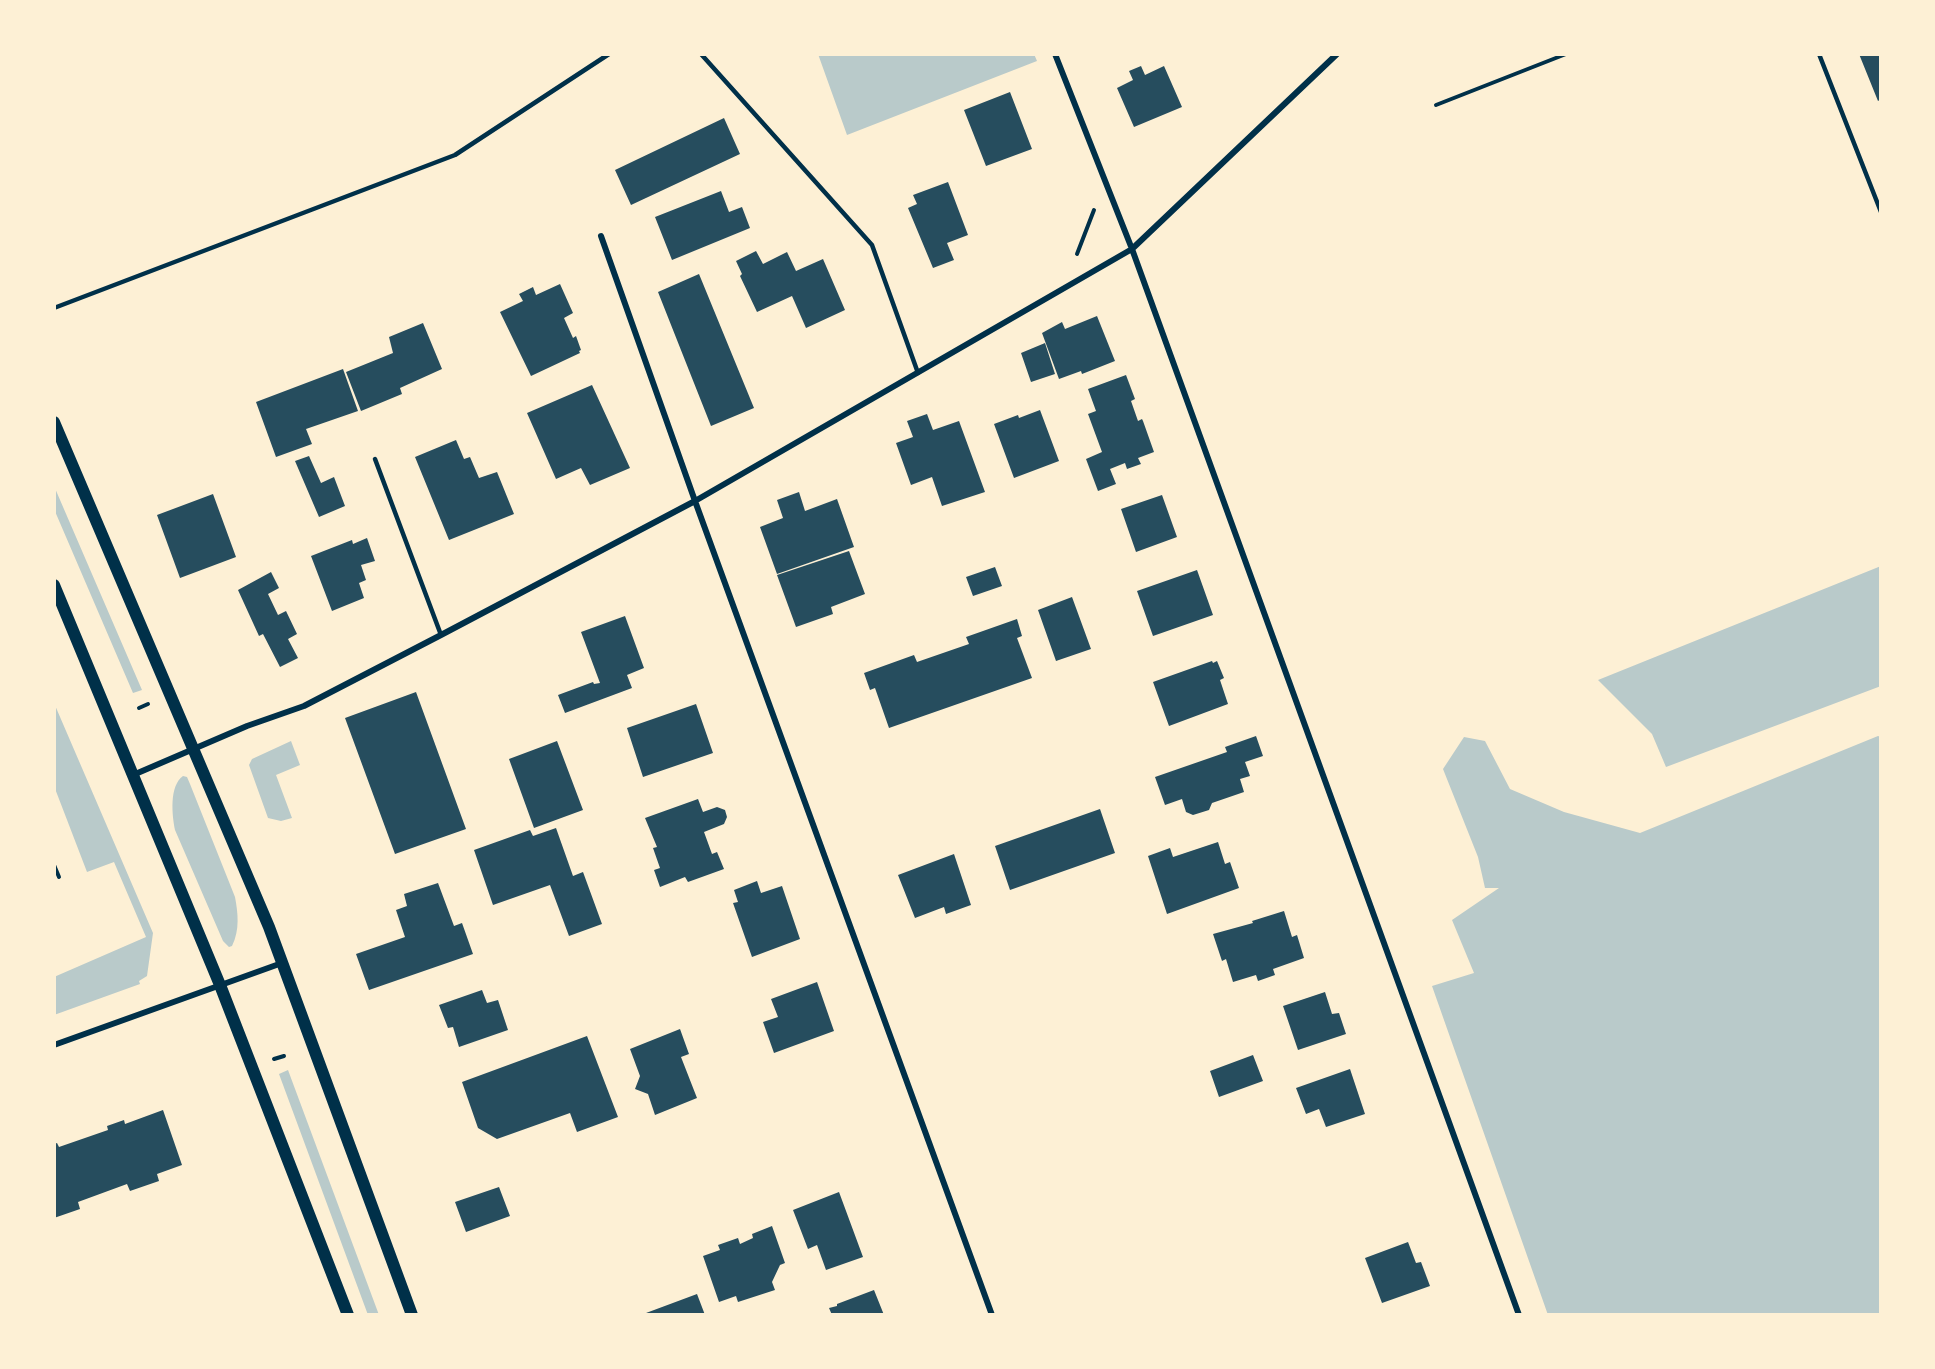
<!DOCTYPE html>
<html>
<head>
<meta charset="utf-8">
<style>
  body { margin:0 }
  #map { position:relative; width:1935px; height:1369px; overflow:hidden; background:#fdf0d5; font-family:Cabin,sans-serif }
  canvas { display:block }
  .frame { position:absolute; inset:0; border:56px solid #fdf0d5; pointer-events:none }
</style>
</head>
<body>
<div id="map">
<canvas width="1935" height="1369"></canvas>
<div class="frame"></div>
</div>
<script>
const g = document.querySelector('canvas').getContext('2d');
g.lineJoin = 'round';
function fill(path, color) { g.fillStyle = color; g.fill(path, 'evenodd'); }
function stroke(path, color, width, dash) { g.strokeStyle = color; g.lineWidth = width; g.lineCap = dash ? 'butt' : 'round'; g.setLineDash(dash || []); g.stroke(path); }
fill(new Path2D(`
  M818,54h216l3,7 -190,74z
  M54,486l88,204 -9,3 -79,-184z
  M1881,566v120l-215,81 -14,-33 -54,-54z
  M54,703l99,230 -6,43 -8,5 1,3 -86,31v-38l92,-40 -32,-75 -27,10 -33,-86z
  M1878,736l3,1v578h-333l-116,-329 42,-13 -22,-53 47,-32h-14l-7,-31 -35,-88 21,-32 21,4 25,48 54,23 76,21z
  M291,741l9,24 -24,10 16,43 -11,3 -13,-3 -19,-53 3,-6z
  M183,776l4,1 3,7 45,113c3,16 5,33 -3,49l-3,1 -6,-6 -48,-111c-3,-15 -6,-44 8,-54z
  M288,1070l91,245h-11l-89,-241z`), '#b9caca');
fill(new Path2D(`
  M1859,54h22v45l-3,2z
  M1141,66l4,9 19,-9 18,41 -48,20 -17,-39 16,-8 -4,-9z
  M1010,92l22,57 -46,17 -22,-56z
  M724,118l16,36 -109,51 -16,-35z
  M948,182l20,53 -21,8 7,17 -21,8 -25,-60 9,-4 -4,-9z
  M721,191l8,21 13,-5 8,21 -78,32 -17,-43z
  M756,251l7,13 24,-12 9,19 27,-12 22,51 -39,18 -14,-32 -35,16 -17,-36 2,-2 -6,-13z
  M699,274l55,134 -43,18 -53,-134z
  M560,284l13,29 -9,5 9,20 3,-2 5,14 -2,1 1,2 -49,23 -31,-64 23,-11 -4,-7 14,-7 3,8z
  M1097,316l18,45 -33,13 -1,-3 -22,8 -17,-46 20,-11 3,7z
  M423,323l19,46 -42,19 2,6 -41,17 -15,-39 47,-19 -4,-16z
  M1045,343l10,31 -24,8 -10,-29z
  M343,369l15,42 -52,18 6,15 -36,13 -20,-55z
  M1126,375l9,24 -4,2 7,20 4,-2 1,2 11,31 -16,6 3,6 -14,5 -2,-6 -15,6 6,15 -18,7 -12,-32 16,-7 -14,-38 8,-3 -8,-22z
  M592,385l38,83 -40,17 -9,-17 -25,11 -29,-66z
  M1040,410l19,51 -45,17 -20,-54 24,-9 1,3z
  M927,414l6,16 26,-9 26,71 -43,14 -10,-29 -21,8 -15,-42 17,-6 -6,-16z
  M456,440l8,19 6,-2 9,21 18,-6 17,42 -65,26 -34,-83z
  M309,456l12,27 13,-6 11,29 -26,11 -24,-56z
  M799,492l6,19 32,-12 17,48 -77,27 -17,-47 23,-9 -6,-18z
  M213,494l23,63 -56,21 -23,-63z
  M1162,495l15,42 -41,15 -15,-43z
  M367,538l8,23 -14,4 5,15 -7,3 5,15 -32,13 -21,-55 41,-16 1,4z
  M849,551l16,43 -34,13 2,7 -37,13 -19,-52z
  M995,567l7,19 -29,10 -7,-19z
  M1197,570l16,45 -60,21 -16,-45z
  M271,572l8,16 -11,6 10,21 8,-4 11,23 -9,5 10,19 -18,9 -17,-33 -4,2 -21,-46z
  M1072,597l19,52 -35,12 -18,-51z
  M625,616l19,52 -17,7 5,13 -67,25 -7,-18 35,-13 1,2 6,-1 -19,-51z
  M1017,619l5,17 -5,2 15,40 -143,50 -14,-40 -5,2 -6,-17 50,-18 3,7 52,-18 -3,-7z
  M1212,661l1,2 4,-2 7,17 -4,2 8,24 -59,22 -16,-44z
  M416,692l50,137 -71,25 -50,-136z
  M696,704l17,49 -70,24 -16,-49z
  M1256,736l7,20 -18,6 5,14 -10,3 4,13 -32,11 -3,7 -16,5 -7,-3 -4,-13 -17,6 -10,-28 72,-25 -2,-5z
  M557,741l26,69 -49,18 -25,-69z
  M698,799l5,13 14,-5 8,3 2,7 -3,7 -20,8 8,22 5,-2 7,17 -36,13 -3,-5 -25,10 -6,-17 6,-2 -7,-20 4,-1 -12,-29z
  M1100,809l15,44 -105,37 -15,-44z
  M556,828l17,48 10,-4 19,52 -33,12 -19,-51 -57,20 -19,-55 56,-20 3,6z
  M1218,842l7,22 5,-2 9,26 -72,26 -19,-58 22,-8 3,9z
  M954,854l17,51 -25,9 -2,-7 -29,11 -17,-43z
  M757,881l4,12 21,-7 18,53 -48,18 -19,-54 5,-1 -4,-12z
  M438,883l16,43 8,-3 11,31 -104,36 -13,-36 49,-17 -9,-27 11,-4 -3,-12z
  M1284,911l8,26 5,-2 7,23 -31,11 2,6 -17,6 -2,-6 -23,7 -7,-23 -4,2 -9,-27 40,-11 -1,-2z
  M817,982l17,49 -60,22 -11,-31 15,-5 -7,-18z
  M482,990l5,13 11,-3 10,30 -49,17 -6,-20 -5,1 -9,-23z
  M1325,992l7,22 7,-1 7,21 -48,16 -15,-44z
  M680,1029l9,25 -8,3 16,41 -42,17 -7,-21 -13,-5 5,-13 -10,-27z
  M587,1036l31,81 -41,15 -7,-19 -73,26 -19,-11 -16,-46z
  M1253,1055l10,26 -44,16 -9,-26z
  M1350,1069l15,45 -39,13 -7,-18 -13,5 -10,-26z
  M163,1110l19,55 -25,9 2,7 -29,10 -3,-7 -49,18 2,7 -26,9v-74l3,-1 2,4 49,-17 -1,-4 17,-6 1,4z
  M499,1187l11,29 -44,16 -11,-30z
  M839,1192l24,65 -37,13 -9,-25 -9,4 -15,-39z
  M772,1226l13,37 -5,2 -8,17 3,8 -37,12 -2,-6 -17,6 -16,-46 17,-6 -2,-5 20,-7 2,6 13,-6 -1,-4z
  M1408,1242l8,21 5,-1 9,24 -48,17 -17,-45z
  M874,1290l10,25h-52l-3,-7 8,-2v-2z
  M697,1294l8,21h-59v-2z`), '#264d5e');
stroke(new Path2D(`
  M1436,105l130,-51
  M1077,254l17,-44
  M139,708l9,-4
  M54,865l5,12
  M274,1059l10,-3`), '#003049', 4);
stroke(new Path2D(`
  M701,54l171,191 46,128
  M1819,54l62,158
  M54,308l401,-153 154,-101
  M375,459l66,176`), '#003049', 4.5);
stroke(new Path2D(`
  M1055,54l77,195 387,1066
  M601,236l94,265 297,814
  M133,775l114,-49 57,-20 137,-71 254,-134 437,-252 205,-195
  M54,1045l228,-82`), '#003049', 6);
stroke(new Path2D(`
  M54,422l215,505 143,388
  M54,585l166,400 128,330`), '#003049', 12);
</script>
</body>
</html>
